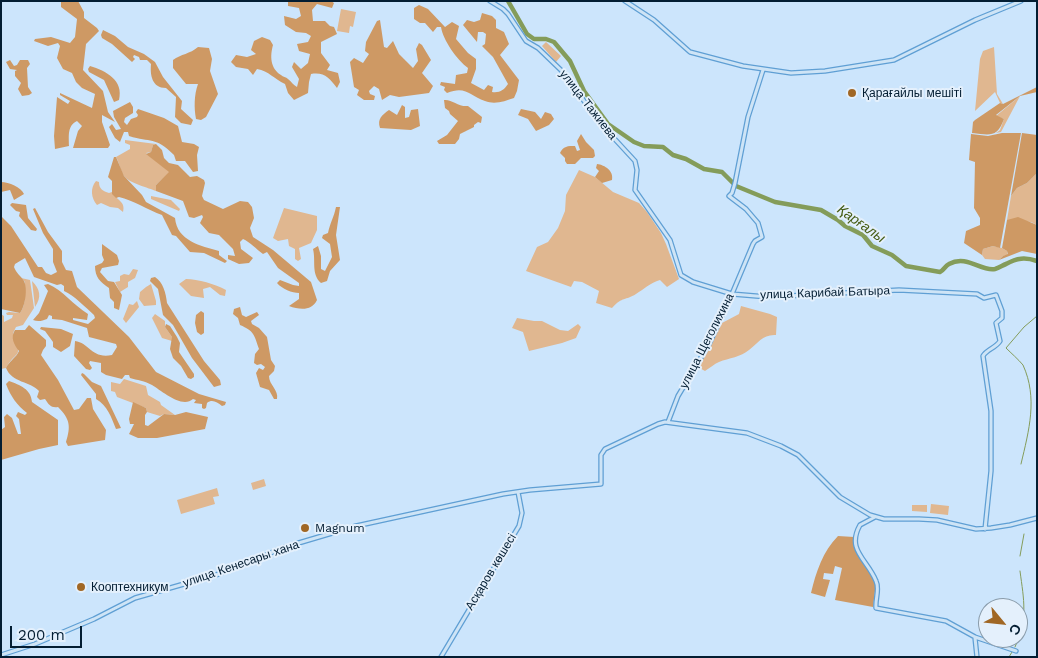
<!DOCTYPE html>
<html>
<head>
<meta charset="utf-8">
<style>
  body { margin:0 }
  #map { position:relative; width:1038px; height:658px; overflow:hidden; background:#cce5fc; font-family:"Work Sans",sans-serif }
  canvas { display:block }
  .frame { position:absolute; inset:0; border:2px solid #031d32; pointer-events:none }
  .north { position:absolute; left:978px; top:598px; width:50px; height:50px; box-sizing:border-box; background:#e4f0fc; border:1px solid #8a9cab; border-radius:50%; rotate:118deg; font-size:14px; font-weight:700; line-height:20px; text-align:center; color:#031d32 }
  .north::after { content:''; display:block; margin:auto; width:18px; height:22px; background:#a06725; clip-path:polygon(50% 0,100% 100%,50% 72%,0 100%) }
  .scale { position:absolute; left:10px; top:626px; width:72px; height:22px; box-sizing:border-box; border:2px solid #031d32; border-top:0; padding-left:6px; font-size:15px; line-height:18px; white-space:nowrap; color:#031d32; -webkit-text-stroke:4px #e4f0fc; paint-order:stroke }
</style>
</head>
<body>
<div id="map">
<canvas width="1038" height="658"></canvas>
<div class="frame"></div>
<div class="north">С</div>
<div class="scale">200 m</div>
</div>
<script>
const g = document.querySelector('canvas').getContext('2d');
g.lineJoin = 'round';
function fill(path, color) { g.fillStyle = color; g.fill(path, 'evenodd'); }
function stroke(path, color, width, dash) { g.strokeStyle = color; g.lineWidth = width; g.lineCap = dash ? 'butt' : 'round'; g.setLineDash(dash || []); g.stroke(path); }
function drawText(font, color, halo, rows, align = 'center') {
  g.font = font + ' "Work Sans",sans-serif'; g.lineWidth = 4; g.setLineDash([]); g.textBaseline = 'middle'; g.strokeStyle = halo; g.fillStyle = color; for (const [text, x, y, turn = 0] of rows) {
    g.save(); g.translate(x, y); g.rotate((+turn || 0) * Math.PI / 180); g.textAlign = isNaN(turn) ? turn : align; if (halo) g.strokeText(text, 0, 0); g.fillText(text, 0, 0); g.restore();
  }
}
fill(new Path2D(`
  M341,9l15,3 -3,15 -3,-1 -1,7 -12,-2z
  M546,42l15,14 -5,6 -14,-16z
  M994,47l3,47 6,10 -3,-1 -5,-11 -20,19 5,-52 3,-8z
  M1020,96l-19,36 -5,1 4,-3 4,-11 -8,-3z
  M125,140l31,4 -3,1 -2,7 -5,1 24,19 -14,13v6c-7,-3 -27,-8 -32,-15 -3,-4 -5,-14 -8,-19l14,-8v-4l-5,-2z
  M579,170l16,7 18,15 26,11 8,9 14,21 5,11 13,35 -12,8 -7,-7c-10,3 -16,9 -24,14 -11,7 -13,2 -24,14l-16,-5 3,-12 -17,-9 -8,-1 -3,6 -45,-16 11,-24 11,-5 10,-14 7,-17 1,-16z
  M1037,173v52l-6,-3 -24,-2 4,-24 6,-8 10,-5z
  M96,181l3,1c0,7 4,9 10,11l3,-1c4,8 14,9 11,20l-5,-4 -8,-1 -9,-4 -4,2c-6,-7 -7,-17 -1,-24z
  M151,196l20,4 9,9 -1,2 -28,-12z
  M284,208l33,8v14l-6,13 -12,5 2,11 -3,2 -3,-2v-10l-6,-3 -1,-7 -10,2 -5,-3z
  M993,246l9,2 5,3 1,4 -5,1 -4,4 -14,-1 -3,-4 1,-6z
  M133,269l5,1 -3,8 -7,4v5l-8,5 -5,-10 5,-1v-5l4,-2 5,1z
  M21,278l9,2 4,28 -11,17 -7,2 -3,6c10,28 4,15 -7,35l-5,1v-55l3,2v6l8,-4 1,-3h-6l-1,-2 3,-1 11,1c6,-8 5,-20 5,-31z
  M186,279c12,0 29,5 40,11l-1,6 -5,-1 -10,-8 -7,2 1,9 -13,-2 -12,-12z
  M32,281c8,8 10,16 3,26z
  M151,284l5,17v4l-12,1 -5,-7 1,-7 6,-5z
  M137,301l2,6 -13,16 -3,-4 6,-15 4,1z
  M741,306l29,8 7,3 -1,18c-13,-1 -18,8 -27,15 -8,7 -20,8 -30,12 -5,2 -9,6 -14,9l-9,-5 26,-43 17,-9z
  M155,314l10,7v6l7,10v4l-10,-3 -10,-20z
  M517,318l17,3h8l18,9 8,1 10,-7 3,3 -5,11 -14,5 -33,8 -6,-19 -11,-4z
  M124,379l22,7 2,9 12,7 1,3 14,10 -11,-1 -4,2 -13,-4 -1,-4 -29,-11 -2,-5 -4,-1v-9l9,2z
  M264,479l2,7 -13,4 -2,-7z
  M217,488l2,8 -6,1 2,7 -34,10 -4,-14z
  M931,504l18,2 -1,9 -18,-2z
  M912,505h15v7l-15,-1z`), '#e0b790');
fill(new Path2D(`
  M61,1h17l6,11v6l13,10 2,3 -13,13 -3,26 20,21 5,21 7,10 -13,-7v7l8,23 -2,3h-35l5,-17 4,-5 -5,-5c-10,5 -8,15 -8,25l-14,3 -1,-13 3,-39 11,7 2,-3 -10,-6v-2l32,15 3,-14 -13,-6 -6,-6 -4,-9 -9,-4 -6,-11 3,-12 -2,-3 -10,3 -14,-5 1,-2 16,-2 19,6 5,-6 2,-18 -16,-12z
  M288,1h43l3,2 -2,5 -15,-4 -5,6 1,11h12l5,5 4,1 3,7 -16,8v11l9,12 -3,5 11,3 2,9 -3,6c-8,-10 -12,-16 -26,-14l-2,8 -1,11 -14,7 -6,-7 -3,-9c-11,-5 -16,-13 -28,-15l-4,6 -5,-6 -12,-2 -5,-5 5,-7 11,2 9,-3 -5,-4 3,-9 8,-4 8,3 3,5c-3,11 -3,23 8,30 2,2 5,2 7,4 4,3 5,6 9,8l2,-8 -7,-12 2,-5 7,7 7,-6 2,-9 -11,-3 -2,-7 11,-2 3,-6 -5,-3 -10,-1 -11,-7 -1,-9 12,3 5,-3 -2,-8 -11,-2z
  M419,5l9,4 17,18 7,-5 7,4 -3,13 12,14 8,6v10l-5,14 13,7 4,-5 5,2 -1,5c8,1 12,-2 16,-8l-15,-27 -11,-11 3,-2 1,-10 -3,-2h-5l-1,10 -14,-17 4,-5 7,2 6,-2 2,-7 10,3 4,4v8l8,4 5,12 -9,11 19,25 -2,11 -3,7c-9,3 -19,7 -29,3 -15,-5 -19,-16 -38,-8l-3,-3 1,-3 -5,-2 1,-3 14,2 1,-9 11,-2 1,-5c-11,-8 -25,-28 -27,-41h-4l-4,5 -8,-9h-5l-6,-4v-11z
  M380,20l4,27 3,1 6,-7 6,13 14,14 5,-7 -2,-12 3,-6 3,2 9,15 -9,13 11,13 -4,7 -30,4 -9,-2 -8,5 -3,-11 -5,-3 -5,5 1,3 5,2 -1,4h-10l-7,-5 2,-5 -5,-3 -4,-25 4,-4 9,5 6,-9 -4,-3 1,-9 11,-21z
  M103,30l12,6 13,11 16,7 11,8 8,15 19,24 -1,8 12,11 -2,5 -10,-2 -6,-6 1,-20 -10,-9c-14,0 -16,-13 -15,-24l-4,-4h-7l-1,-3 -5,-2 -1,2 2,2 -3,3 -20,-18 -10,-6 -1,-3z
  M198,47l11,1 3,11 -2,12 8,23 -12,23 -5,3 -5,-1c-2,-11 -2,-24 2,-35h-12l-13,-16v-8c8,-6 17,-6 25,-13z
  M10,60l4,6 3,-1 3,-5h8l2,4 -3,4 1,19 4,6 -3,2 -7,1 -4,-7 3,-6 -6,-7v-5l2,-1 -7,-1 -4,-7z
  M90,66c16,5 34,14 29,34l-5,2 -10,-22 -15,-8 -1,-3z
  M1037,87v5l-17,4 -24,19 8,4c-7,19 -14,16 -32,14l1,-11 2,-2 25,-17 3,1z
  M444,100c8,-1 14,7 24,6l14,11 -1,6 -3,-1 -4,3v2l-14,7 -1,5 -4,5h-16l-2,-3 10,-6 11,-14 -8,-7 -1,-3 -4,-3z
  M130,102l3,5v6l-8,5 -1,4 3,3 4,-6 6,-2 1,-2 -2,-3 2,-3 26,9 14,8 4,16 12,2 5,3 -2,8 1,16 -5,1 -8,-11h-9l-2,-6c-19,-19 -23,-12 -45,-19l-1,-4h-4l-4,10 -5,-4 -6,-11 3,-3 4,6 5,-1 -7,-12 -1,-6z
  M402,105l3,2v11l4,-1 2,-7 7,-1 2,17 -9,4 -31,-2c-3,-9 2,-13 9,-18l8,5z
  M521,109l14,3 6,7 4,-7 6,2 3,5 -5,6 -13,6 -8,-12 -10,-4z
  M1002,133h19l-21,115 -7,-2 -10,3 -1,6 -18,-12 2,-12 14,-6v-7l-6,-10 1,-46 -6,-2 2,-26 17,2z
  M1022,133l15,2v38l-10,10 -10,5 -6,8z
  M581,134l5,8 8,8 1,6 -2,2h-12l-6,6h-8l-2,-3v-3l-5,-5c3,-7 8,-7 15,-7l2,5 3,-1 -3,-9z
  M156,144l6,6 2,8 5,5 9,2 12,12 7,-1 7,4 1,3 -3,13 2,4 19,9 17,-8 8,1 4,5 2,11 -4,10 3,9 20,13 38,32 6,18c-5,11 -17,10 -28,6l10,-7v-6c-7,0 -17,-4 -22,-10l3,-3 13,5 6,1v-3l-21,-15 -11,-16 -4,2c-7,-5 -13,-12 -20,-15l-3,3 1,7 12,9 -4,5 -10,1 -11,-5v-4l7,1 -2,-7 -14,-14 -10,-2 -9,-10 3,-6 -1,-2 -8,3 -5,-1 -6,-16 -27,-10v-6l13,-13 -23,-18 5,-2 2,-7z
  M114,157h2l8,19 18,19 4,7 29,16c2,23 26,28 44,33v4l8,6 -2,2 -21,-10 -14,-1 -14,-16 -4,-1 -10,-20c-14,-5 -29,-15 -43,-18l-3,1 -4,-4v-13l-4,-4z
  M597,164c8,1 17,7 15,16l-10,3 -7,-6 4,-6 -3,-3z
  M1,182c8,0 20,5 23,12l-10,6 -4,-10 -9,2z
  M12,203l14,2 2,13 9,11 -1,2 -5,-1 -12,-14 1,-4 -4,-1 -6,-6z
  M336,207h4l-4,28 4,25 -10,11 -3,10 -6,2c-10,-9 -5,-22 -8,-34l5,-3 3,10v13l4,2 7,-14 -2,-13 -8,-6 1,-3 5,-2c2,-10 6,-16 8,-26z
  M35,208l13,24 14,19v11l4,8 6,1 5,16 52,50 27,35 43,22 27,8 -1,3 -3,1c-5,-4 -10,-7 -15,-3l-1,5 -2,1 -2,-1v-4l-8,-1 2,-3 -3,-1c-11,10 -31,-8 -41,-14 -7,-4 -15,-5 -22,-7l-1,-3h-4l-3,4 -16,-4 -5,-3v-9l-11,-2 -1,2 3,5 -2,2 -4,-1 -12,-13 1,-15c15,2 16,18 37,14l5,-8 -1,-3 -27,-7 -2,-9 -25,-8 -10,-1v-3l-3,-1 -2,4c-5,2 -9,3 -14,1l6,-7 9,-22 -4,-6 4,-1c15,6 25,21 40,30l-1,6 -14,-2v2l15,4 7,-6 -1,-3c-8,-7 -20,-20 -30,-24v-5l-3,-2 -4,1 -23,-8 -9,-19 -10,6 -1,3c2,6 7,9 10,14 4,8 1,26 -4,32l-19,-4v-93l10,10 27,41h4l4,6 5,2 6,-3 -4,-10v-13l-10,-16 -10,-24z
  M1018,217l19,8v29l-15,-3 -23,9 4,-4 5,-2 -1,-3 -5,-3 5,-28z
  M102,244l15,11 2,6 -1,4 -16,3 -2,4 8,9 6,1 8,13 -3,15 -5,-2v-6l-4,-4 -1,-10c-9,-6 -14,-11 -14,-22l7,-3 2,-3 -2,-5z
  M155,277c8,5 11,16 12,26l37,58 16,19 1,5 -7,2 -22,-29 -19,-33 -10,-10 -5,-26 -8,-8 1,-3z
  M240,307l2,8 4,2 11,-5 2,3 -8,6 1,3 7,4 8,9 4,23 4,6 -1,5 -5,5c0,9 10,14 8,23h-3l-5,-9 -9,-3 -4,-14 3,-5 4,2 2,-3 -4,-3 -4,1 -3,-2 1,-9 4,-5c-5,-15 -5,-18 -19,-24l-2,-7 -5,-4 1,-5z
  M201,311l3,2v20l-3,2 -4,-3 -2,-9 1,-8z
  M166,324l4,2 7,11 3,6 -1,9 15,22v3l-3,2 -3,-1 -7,-12 -8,-8 -3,-9 2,-12 -7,-10z
  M29,325l17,15v6l-3,4 -2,5 17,25 16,30 5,-1 8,-11h4l2,11 13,21 -1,10 -37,6 -2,-4c5,-16 4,-23 -8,-35 -7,1 -9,-2 -13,-8l-5,1 -3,-3 2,-6c-9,-10 -27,-8 -33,-23 3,-7 10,-10 13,-17 -5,-6 -9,-14 -4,-21h10z
  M41,327l20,2 12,5 -3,12 -9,6 -8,-5v-5l-8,-11 -5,-2z
  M82,373l2,1 8,8 9,4 20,42 -5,1c-5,-12 -8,-23 -20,-30v-5l-15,-19z
  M9,381c11,4 22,8 23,21l26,18v25l-19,4 -38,11v-30l4,-3 -1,-10 3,-3 5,4 6,16h3l-2,-15 -3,-3 2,-4 7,3 2,-2c-10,-8 -16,-16 -21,-29z
  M133,402l13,6 1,4 -2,3v10l3,1 16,-12 11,1 11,-3 22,5 -3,12 -48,9h-19l-9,-4 5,-10h-4l-1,-5z
  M838,536l16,1 1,13 21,33 -3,24 -38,-7 7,-32 -7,-2 -2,8 -9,-1 -1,6 7,1 -5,17 -14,-4c5,-21 12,-42 27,-57z`), '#ce9964');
stroke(new Path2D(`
  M1021,464c8,-34 17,-66 2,-99 -5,-6 -12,-12 -17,-17l18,-21 13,-11
  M1020,556l4,-22
  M1015,647c13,-29 9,-46 5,-76
  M1009,657l3,-5`), '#849c5a', 1);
stroke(new Path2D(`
  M508,1l19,33 7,5h12l8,3 16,19 14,30 24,33 26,18 10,4 19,1 10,8 13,4 18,10 18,3 14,14 39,16 46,8 17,10 7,6 18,9 9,11 20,9 14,11 34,6c4,-2 5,-6 9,-8 18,-10 32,8 46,5 4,-1 8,-4 11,-5 11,-6 19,-7 31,-3`), '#849c5a', 4.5);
const secondary = new Path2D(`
  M490,1l13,8 5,5 18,27 12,7 26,25 35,49 36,39 2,9 -2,20 35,50 11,35 12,7 39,12 36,3 131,-7 78,4 7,4 12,-3 6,16v7l-6,5 4,18c-4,7 -13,8 -17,15l8,55v60l-6,58
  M625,1l29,19 36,32 53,14 48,7 34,-2 69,-11 81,-40 46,-19
  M668,422l10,-26 31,-52 20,-43 24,-57 2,-3 7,-4 -4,-14 -12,-14 -17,-13 3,-3 3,-10 13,-66 15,-47
  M875,517l-15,8c-14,25 7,34 16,56 4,8 -1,18 0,27l70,13 29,16 41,14
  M975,638l2,19
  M1,655l34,-11 59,-25 41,-21 84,-24 66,-27 71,-21 147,-32 27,-4 71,-6v-29l4,-6 53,-25 7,-2 82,11 34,13 17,9 42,42 30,18 14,4h35l18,1 39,9 15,-1 19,-3 27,-7
  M441,657l78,-131 3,-13 -4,-21`);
stroke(secondary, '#5f9fd4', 5.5);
stroke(secondary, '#cee4f6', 3);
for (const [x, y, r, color] of [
  [852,93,5,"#a06725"],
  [305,528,5,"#a06725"],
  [81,587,5,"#a06725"]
]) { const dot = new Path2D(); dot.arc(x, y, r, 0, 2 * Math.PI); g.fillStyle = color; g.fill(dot); stroke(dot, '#e4f0fc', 2); }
drawText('12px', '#031d32', '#e4f0fc', [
  ["Қарағайлы мешіті",862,93],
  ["Magnum",315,528],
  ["Кооптехникум",91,587]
], 'left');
drawText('12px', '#031d32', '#e4f0fc', [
  ["улица Тажиева",588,105,52],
  ["улица Карибай Батыра",825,293,-2],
  ["улица Щеголихина",707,341,-63],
  ["улица Кенесары хана",241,564,-19],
  ["Асқаров көшесі",491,572,-59]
]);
drawText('italic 14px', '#465d15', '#e4f0fc', [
  ["Қарғалы",861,224,35]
]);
</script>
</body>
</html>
